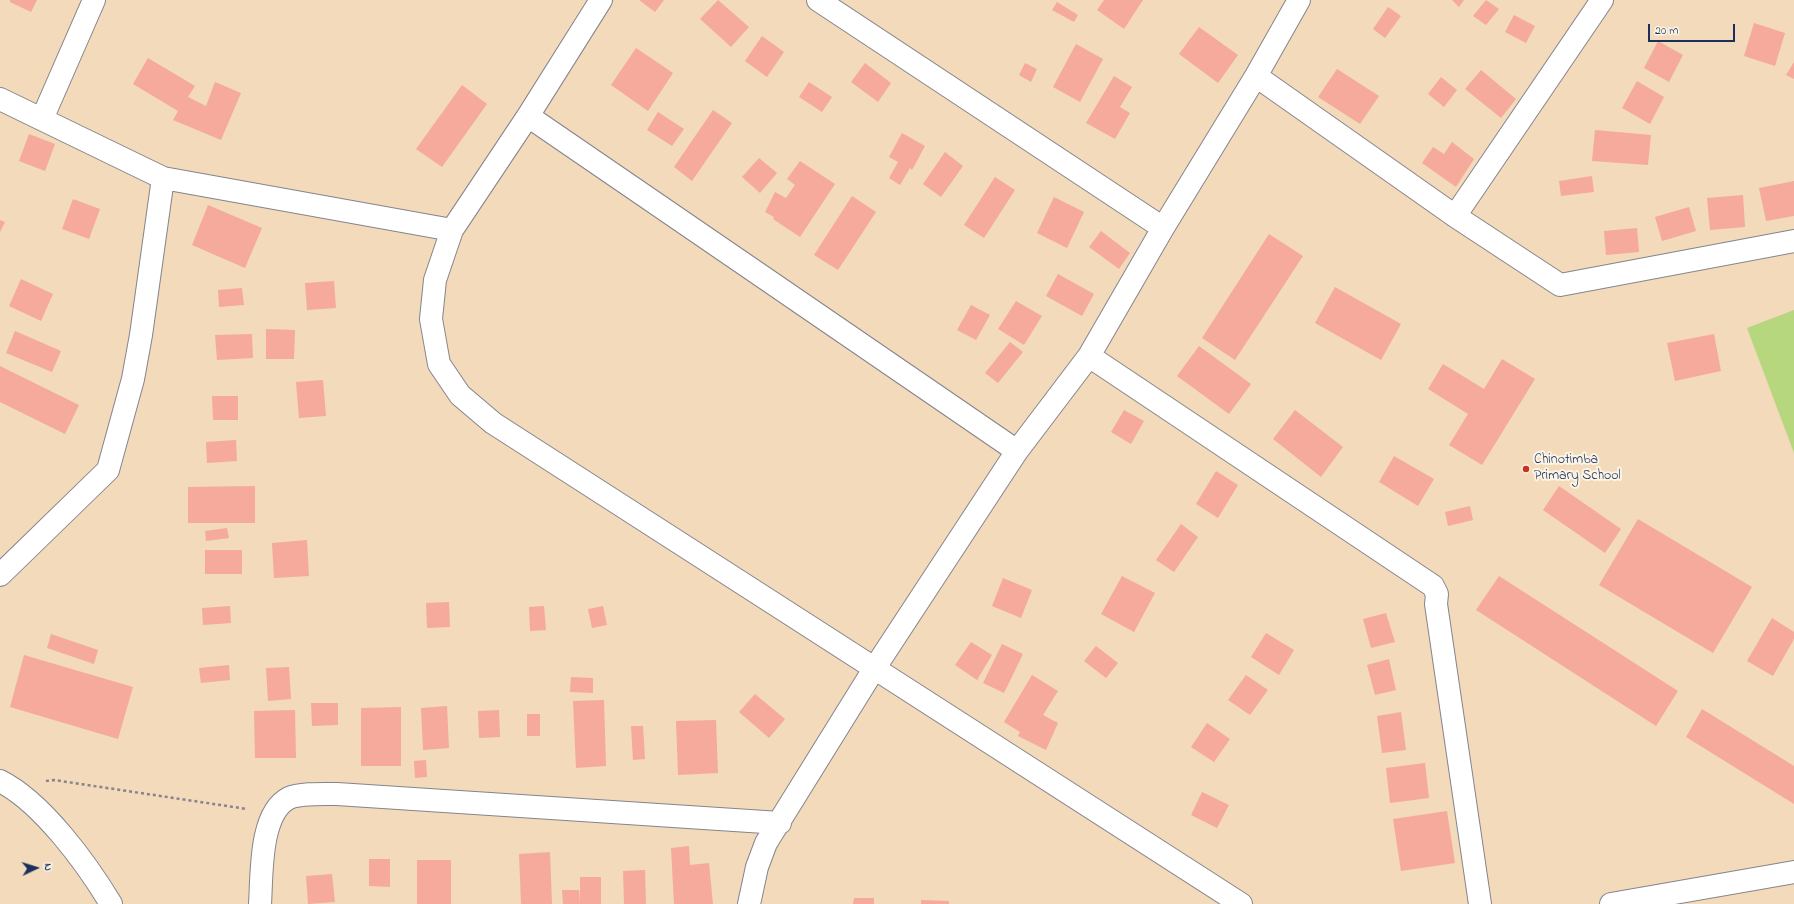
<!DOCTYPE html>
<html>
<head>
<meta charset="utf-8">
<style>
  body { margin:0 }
  #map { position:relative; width:1794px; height:904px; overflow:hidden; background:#f2daba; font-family:"Indie Flower",sans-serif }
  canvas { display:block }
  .north { position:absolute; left:16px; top:848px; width:40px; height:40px; -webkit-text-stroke:3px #fcf5e5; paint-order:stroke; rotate:86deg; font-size:11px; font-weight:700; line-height:16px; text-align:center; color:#1b2f5e }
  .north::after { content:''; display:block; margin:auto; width:14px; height:18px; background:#1b2f5e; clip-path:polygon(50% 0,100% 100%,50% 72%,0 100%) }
  .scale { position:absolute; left:1648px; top:24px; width:87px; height:18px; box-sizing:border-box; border:2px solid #1b2f5e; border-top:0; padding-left:5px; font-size:12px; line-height:14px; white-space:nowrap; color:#1b2f5e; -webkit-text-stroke:3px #fcf5e5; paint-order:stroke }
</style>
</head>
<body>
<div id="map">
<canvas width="1794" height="904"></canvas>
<div class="north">N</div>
<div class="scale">20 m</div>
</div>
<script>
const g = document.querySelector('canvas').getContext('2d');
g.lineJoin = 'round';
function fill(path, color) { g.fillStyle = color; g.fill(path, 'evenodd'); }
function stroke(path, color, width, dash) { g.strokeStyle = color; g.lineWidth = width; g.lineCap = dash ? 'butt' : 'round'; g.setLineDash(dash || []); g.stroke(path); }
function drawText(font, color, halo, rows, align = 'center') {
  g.font = font + ' "Indie Flower",sans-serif'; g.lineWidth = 4; g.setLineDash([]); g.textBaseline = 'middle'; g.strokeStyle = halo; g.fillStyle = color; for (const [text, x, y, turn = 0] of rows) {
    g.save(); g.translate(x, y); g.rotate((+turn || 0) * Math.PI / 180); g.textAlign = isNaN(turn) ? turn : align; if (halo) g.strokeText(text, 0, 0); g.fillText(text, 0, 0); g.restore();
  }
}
fill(new Path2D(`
  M1794,310v143l-47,-125z`), '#b6d77e');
fill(new Path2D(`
  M10,0h27l-6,12 -21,-10z
  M639,0h25l-9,12z
  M718,0l31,27 -18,20 -31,-28z
  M1104,0h39l-19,29 -27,-19z
  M1452,0h12l-5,7z
  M1486,0l13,9 -13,16 -13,-9z
  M1057,2l21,13 -4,7 -22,-12z
  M1388,7l13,9 -16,22 -12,-9z
  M1514,15l21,11 -9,17 -21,-11z
  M1754,23l31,10 -10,33 -31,-10z
  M1199,27l39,28 -20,28 -39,-29z
  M762,36l22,16 -17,25 -22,-16z
  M1658,41l25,14 -14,27 -25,-14z
  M1076,44l27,15 -23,43 -27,-15z
  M636,48l37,25 -25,38 -37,-26z
  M148,58l47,28 -7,11 18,9 9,-24 26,11 -20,47 -48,-20 5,-9 -45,-27z
  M1794,62v17l-8,-4z
  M865,63l26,20 -13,19 -27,-20z
  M1025,63l12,6 -6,13 -12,-7z
  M1337,69l42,27 -19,28 -42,-27z
  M1481,70l35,29 -15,19 -36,-29z
  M1114,76l18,11 -12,20 10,6 -15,26 -29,-16z
  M1441,77l16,13 -13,17 -16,-13z
  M1637,81l27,16 -14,27 -28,-16z
  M809,82l23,15 -10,15 -23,-15z
  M462,85l25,19 -45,63 -26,-18z
  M713,110l19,13 -40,58 -18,-14z
  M658,112l26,17 -12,17 -25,-16z
  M1595,130l56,5 -3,30 -56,-4z
  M902,133l23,13 -13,24 -2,-2 -10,17 -11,-7 9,-16 -9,-5z
  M29,134l26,10 -10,27 -26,-10z
  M1452,142l22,17 -18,28 -34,-24 11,-16 11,7z
  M945,152l18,14 -22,31 -18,-13z
  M759,158l18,15 -17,20 -18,-16z
  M800,161l35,23 -35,53 -27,-18 1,-2 -9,-5 10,-20 11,6 9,-13 -8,-6z
  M1592,176l2,16 -33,4 -2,-15z
  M995,177l20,13 -31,48 -20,-13z
  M1794,181v35l-28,5 -7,-33z
  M1743,195l2,32 -35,3 -3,-32z
  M852,196l24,16 -38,58 -24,-15z
  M1054,197l30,15 -17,36 -30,-15z
  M73,199l27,10 -11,30 -27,-10z
  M208,205l54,23 -17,40 -53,-23z
  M1689,207l7,24 -34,10 -7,-24z
  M0,220l5,2 -5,10z
  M1637,228l2,24 -33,3 -2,-24z
  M1101,231l29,22 -11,16 -30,-22z
  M1269,234l34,22 -68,104 -33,-22z
  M1058,274l36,20 -12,22 -36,-20z
  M21,279l32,15 -12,27 -32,-15z
  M334,281l2,27 -29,2 -2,-27z
  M1335,287l66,37 -20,36 -66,-37z
  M242,288l2,17 -25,2 -1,-17z
  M1016,301l26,15 -18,29 -26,-16z
  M971,305l19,10 -14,25 -19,-10z
  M266,329l29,1 -1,29h-28z
  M15,331l46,20 -9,21 -46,-19z
  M252,334l1,24 -36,2 -2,-25z
  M1714,334l7,37 -46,10 -8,-38z
  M1010,342l13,10 -25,31 -13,-10z
  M1199,346l52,38 -22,30 -52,-38z
  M1502,359l33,20 -53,86 -33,-20 19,-31 -40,-25 15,-25 41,25z
  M0,366l79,39 -14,29 -65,-32z
  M323,380l3,36 -27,2 -3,-36z
  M212,396h26v24h-25z
  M1124,410l20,11 -13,23 -20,-12z
  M1295,410l48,37 -22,30 -48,-38z
  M236,440l1,21 -30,2 -1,-21z
  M1394,456l40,23 -16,27 -39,-24z
  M1216,471l22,14 -20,33 -22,-14z
  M255,486v37h-67v-36z
  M1559,486l62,43 -16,24 -62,-43z
  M1470,506l3,14 -25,6 -3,-14z
  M1638,519l114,68 -39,66 -114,-68z
  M1181,524l17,13 -24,35 -18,-12z
  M227,528l2,10 -23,3 -1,-10z
  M307,540l2,36 -35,2 -2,-35z
  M205,550h37v24h-37z
  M1122,576l33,17 -21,39 -33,-18z
  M1499,576l179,115 -22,35 -180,-116z
  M1003,578l29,12 -11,28 -29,-12z
  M449,602l1,25 -23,1 -1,-25z
  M230,606l1,17 -28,2 -1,-17z
  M544,606l2,24 -16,1 -1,-24z
  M603,606l4,19 -15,3 -4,-19z
  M1386,613l9,29 -24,6 -8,-29z
  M1772,618l22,14v7l-21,37 -26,-15z
  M1266,633l28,17 -15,25 -28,-18z
  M51,634l47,16 -4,14 -47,-16z
  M971,642l21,13 -15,25 -22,-15z
  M1002,644l21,10 -19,39 -21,-10z
  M1096,646l22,17 -12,15 -22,-17z
  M24,655l109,32 -15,52 -108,-32z
  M1389,659l7,31 -21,5 -8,-30z
  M229,665l1,15 -29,3 -2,-15z
  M289,667l2,32 -23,2 -2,-33z
  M1032,675l26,16 -15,24 15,8 -12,27 -28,-14 2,-4 -16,-10z
  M1246,675l22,15 -18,25 -22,-15z
  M571,677l22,1v15l-23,-1z
  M755,694l30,25 -16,19 -30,-26z
  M604,700l2,66 -30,2 -3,-67z
  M311,703h27v22l-26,1z
  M447,706l2,42 -26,2 -2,-42z
  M401,707v59h-40v-58z
  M1702,709l92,57v38l-108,-67z
  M295,710l1,48h-41l-1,-47z
  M499,710l1,27 -21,1 -1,-27z
  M1401,712l5,38 -24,3 -5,-37z
  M527,714h13v22h-13z
  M716,720l2,53 -40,2 -2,-54z
  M1207,723l23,16 -16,23 -23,-15z
  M631,726h12l2,33 -12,1z
  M426,760l1,17 -12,1 -1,-17z
  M1425,763l4,35 -39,5 -4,-35z
  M1202,792l27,13 -12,23 -26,-13z
  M1447,811l8,52 -54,8 -8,-52z
  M689,846l1,19 19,-2 4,41h-39l-3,-56z
  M550,852l2,52h-31l-2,-50z
  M369,859h21v28l-21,-1z
  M417,860h34v44h-34z
  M645,870l1,34h-22l-1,-33z
  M332,874l3,28 -27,2 -2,-28z
  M580,877h21v27h-21z
  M562,890h17l1,14h-17z
  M854,898h20v6h-21z
  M921,900l28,1v3h-28z`), '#f5aa9b');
const minor = new Path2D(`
  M601,0l-73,116 -76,114 -17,50 -4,39 8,45 21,31 33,28 748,481
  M818,0l345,228
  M1602,0l-147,216 105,69 234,-44
  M1256,76l199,140
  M0,99l163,79 289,52
  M528,116l489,335
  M42,119l52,-119
  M1089,356l344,230 4,8 -1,10 44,300
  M0,575l108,-105 25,-91 8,-44 22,-157
  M0,781c42,21 87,83 111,123
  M260,904c2,-28 -1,-91 29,-106 11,-5 35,-4 48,-4l443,29
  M749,904l8,-37 9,-24 108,-174 143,-218 72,-95 74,-128 93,-152 43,-76
  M1611,904l183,-32`);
stroke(minor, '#86848c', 24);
stroke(new Path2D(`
  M46,781l8,-1 193,29`), '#86848c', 2.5, [3, 3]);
stroke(minor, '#fff', 22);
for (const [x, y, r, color] of [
  [1526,469,4,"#c8321e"]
]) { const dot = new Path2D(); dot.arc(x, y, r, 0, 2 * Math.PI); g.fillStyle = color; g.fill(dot); stroke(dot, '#fcf5e5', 1.5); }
drawText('14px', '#1b2f5e', '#fcf5e5', [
  ["Chinotimba",1534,461],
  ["Primary School",1534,477]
], 'left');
</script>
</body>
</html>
